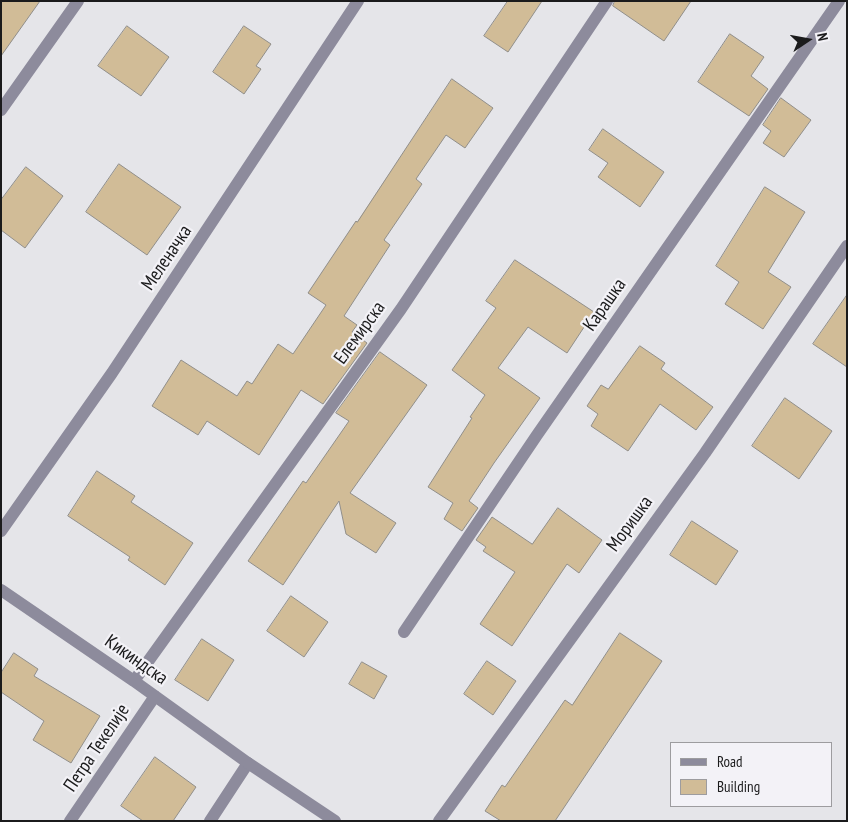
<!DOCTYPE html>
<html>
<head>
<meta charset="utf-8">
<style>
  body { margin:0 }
  #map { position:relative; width:848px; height:822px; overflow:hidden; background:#e5e5e9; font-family:"PT Sans Narrow",sans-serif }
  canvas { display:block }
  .frame { position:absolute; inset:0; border:2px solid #1b1b1c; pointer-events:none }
  .legend { position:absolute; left:670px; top:742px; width:162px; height:65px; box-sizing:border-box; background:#f3f2f7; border:1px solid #9d9c9f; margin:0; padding:6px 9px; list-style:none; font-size:15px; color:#1b1b1c }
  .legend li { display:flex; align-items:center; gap:10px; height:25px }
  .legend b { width:25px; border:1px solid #9d9c9f }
  .north { position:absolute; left:783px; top:15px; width:50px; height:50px; -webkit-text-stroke:4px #f3f2f7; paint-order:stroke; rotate:78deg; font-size:14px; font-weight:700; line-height:20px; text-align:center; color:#1b1b1c }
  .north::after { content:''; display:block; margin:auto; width:18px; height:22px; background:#1b1b1c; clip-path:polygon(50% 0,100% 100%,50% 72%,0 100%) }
</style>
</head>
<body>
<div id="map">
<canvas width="848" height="822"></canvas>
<div class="frame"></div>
<ul class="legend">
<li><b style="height:6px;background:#8d8b9c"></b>Road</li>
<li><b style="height:14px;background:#d1bc97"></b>Building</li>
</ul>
<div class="north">N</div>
</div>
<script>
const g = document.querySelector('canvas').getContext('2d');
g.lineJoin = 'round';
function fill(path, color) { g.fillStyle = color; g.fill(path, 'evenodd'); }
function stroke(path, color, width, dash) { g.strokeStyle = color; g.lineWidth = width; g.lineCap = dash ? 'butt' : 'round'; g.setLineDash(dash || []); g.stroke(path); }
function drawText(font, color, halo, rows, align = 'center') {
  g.font = font + ' "PT Sans Narrow",sans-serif'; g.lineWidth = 4.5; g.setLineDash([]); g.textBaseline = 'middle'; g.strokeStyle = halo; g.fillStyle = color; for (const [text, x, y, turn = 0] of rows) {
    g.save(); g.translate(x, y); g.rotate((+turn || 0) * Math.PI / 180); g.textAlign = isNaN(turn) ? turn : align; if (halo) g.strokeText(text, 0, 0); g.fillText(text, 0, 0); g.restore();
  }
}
const building = new Path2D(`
  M1,1h39l-39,55z
  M508,1h34l-34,51 -24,-16z
  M615,1h76l-27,40 -51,-35z
  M127,26l42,31 -28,39 -43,-30z
  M244,26l27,18 -15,22 5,3 -17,25 -31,-22z
  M730,34l34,23 -13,19 17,13 -19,27 -51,-34z
  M452,79l41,29 -28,40 -19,-13 -30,44 6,5 -38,56 6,5 -46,71 13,9 -5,7 15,11 -44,61 -22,-14 -42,65 -52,-34 -9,14 -46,-29 29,-46 56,36 10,-15 5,3 26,-40 15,10 33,-49 -18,-12 48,-72 1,1z
  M781,98l30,22 -27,37 -21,-14 8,-12 -8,-6z
  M603,129l61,43 -24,35 -42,-30 10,-14 -19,-13z
  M119,164l62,43 -34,48 -61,-43z
  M26,167l37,29 -38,52 -24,-18v-30z
  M765,187l40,25 -37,60 23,15 -28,42 -38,-25 14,-22 -23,-16z
  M515,260l79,52 -27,41 -39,-26 -30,41 42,30 -46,65 -25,38 9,7 -16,23 -18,-12 9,-16 -25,-16 44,-69 -2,-1 15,-22 -33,-25 44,-62 -10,-7z
  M847,295v72l-34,-23z
  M640,346l25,17 -4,6 52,38 -17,23 -36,-26 -32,47 -37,-25 7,-12 -11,-8 14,-21 7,4z
  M380,352l47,33 -77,108 46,30 -20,30 -30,-19 -7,-33 -56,84 -35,-24 55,-80 3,2 43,-62 -13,-8z
  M785,398l47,33 -33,48 -47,-33z
  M97,471l38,25 -4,6 62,41 -28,42 -37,-25 2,-3 -62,-41z
  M558,508l44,32 -23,33 -12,-9 -55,82 -32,-22 35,-52 -32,-21 3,-4 -10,-7 16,-23 40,27z
  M692,521l46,30 -22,34 -46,-30z
  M291,596l37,26 -24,35 -37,-26z
  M620,633l42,28 -107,160h-54l-16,-10 17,-26 3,2 60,-87 7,5z
  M202,639l32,21 -26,41 -33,-21z
  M14,653l24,16 -4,7 66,40 -29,47 -38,-23 11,-19 -43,-29v-19z
  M487,661l29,20 -23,34 -29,-21z
  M362,662l25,14 -13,23 -25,-15z
  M155,757l41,30 -23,34h-30l-22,-15z`);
fill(building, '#d1bc97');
stroke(building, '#908e8a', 1);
stroke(new Path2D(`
  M210,821l38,-58`), '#8d8b9c', 12);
stroke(new Path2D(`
  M1,110l77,-109
  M1,531l111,-158 246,-372
  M1,590l133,91 114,82 87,58
  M404,632l133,-197 302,-434
  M134,681l267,-372 206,-308
  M70,821l85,-125
  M439,821l266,-368 142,-207`), '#8d8b9c', 12);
drawText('19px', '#1b1b1c', '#f3f2f7', [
  ["Меленачка",167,258,-56],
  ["Карашка",605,305,-55],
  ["Елемирска",360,333,-54],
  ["Моришка",630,524,-54],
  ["Кикиндска",136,660,35],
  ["Петра Текелије",97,748,-56]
]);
</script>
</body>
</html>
